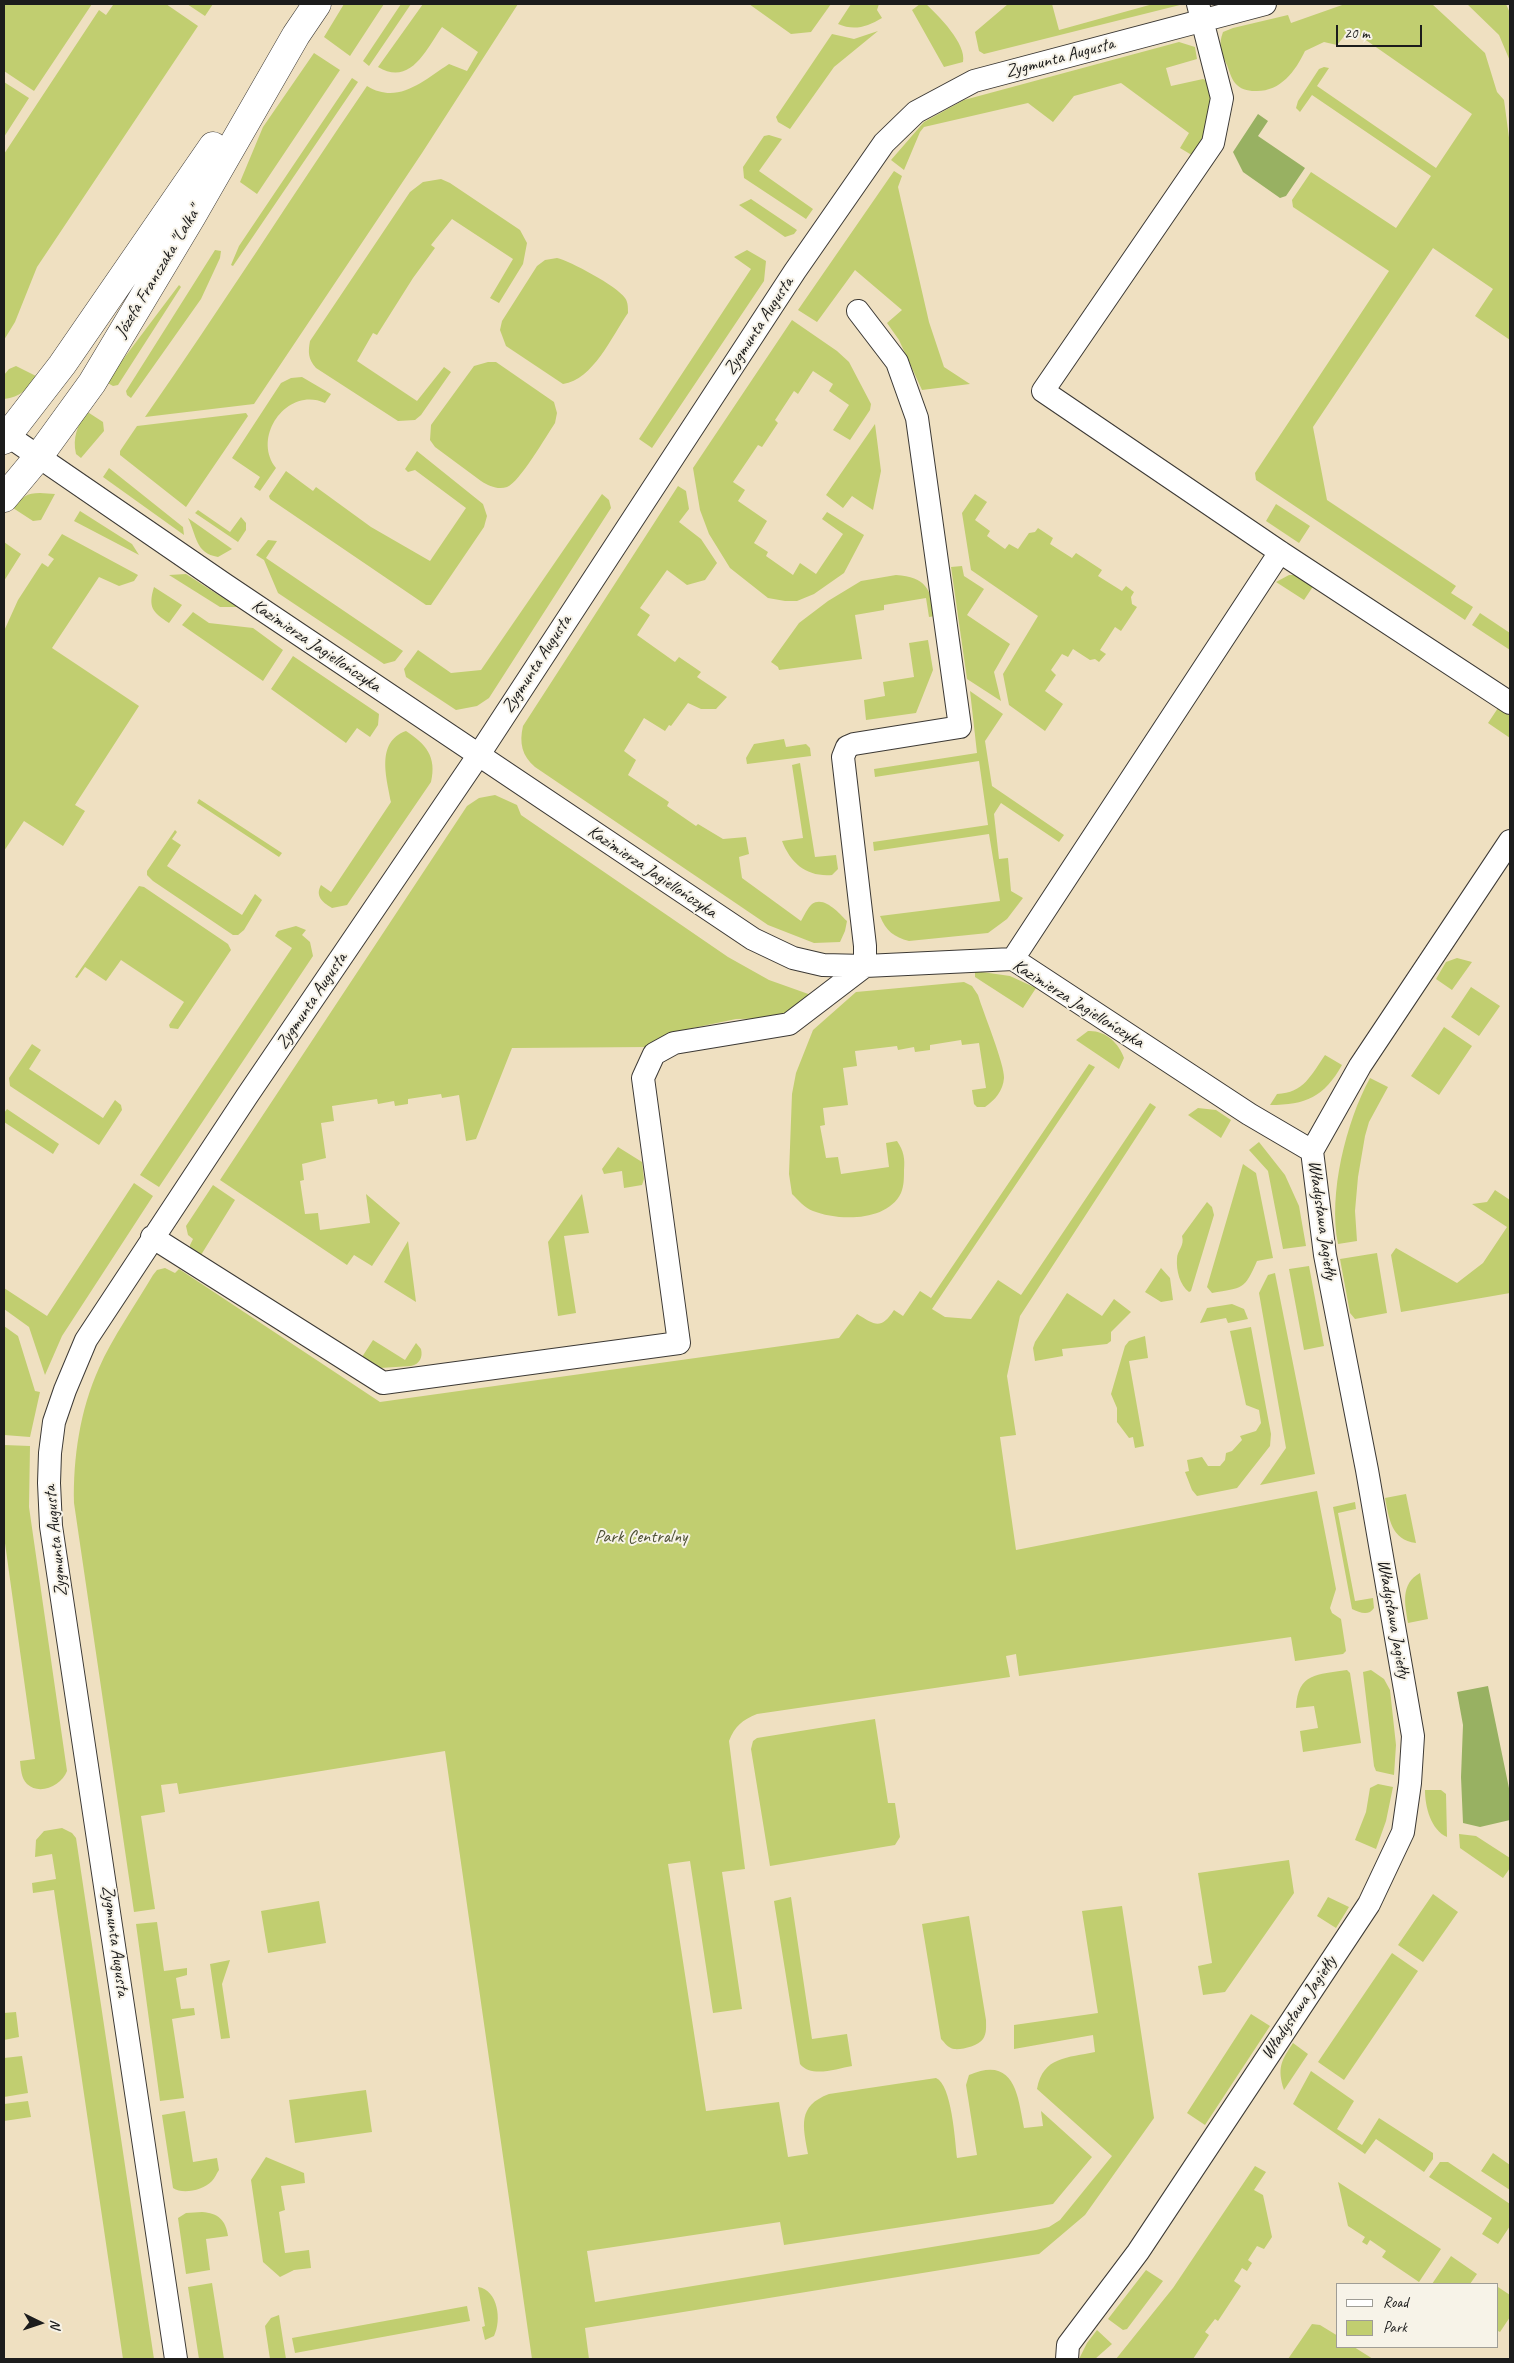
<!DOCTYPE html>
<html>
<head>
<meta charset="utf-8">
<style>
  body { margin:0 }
  #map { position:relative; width:1514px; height:2363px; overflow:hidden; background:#efe0c1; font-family:Caveat,sans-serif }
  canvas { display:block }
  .frame { position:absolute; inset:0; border:5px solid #1c1c1c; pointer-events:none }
  .legend { position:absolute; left:1336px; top:2283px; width:162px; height:65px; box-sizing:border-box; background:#f7f3e8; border:1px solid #9f9d96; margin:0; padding:6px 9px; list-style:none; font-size:15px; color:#1c1c1c }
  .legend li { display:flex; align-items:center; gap:10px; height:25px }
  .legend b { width:25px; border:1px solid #9f9d96 }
  .north { position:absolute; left:15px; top:2298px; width:50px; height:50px; -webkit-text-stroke:4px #f7f3e8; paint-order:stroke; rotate:94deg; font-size:14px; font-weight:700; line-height:20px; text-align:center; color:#1c1c1c }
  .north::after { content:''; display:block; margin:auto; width:18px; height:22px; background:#1c1c1c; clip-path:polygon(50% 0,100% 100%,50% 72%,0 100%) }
  .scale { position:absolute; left:1336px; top:25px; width:86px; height:22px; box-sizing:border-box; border:2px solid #1c1c1c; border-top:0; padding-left:6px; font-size:15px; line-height:18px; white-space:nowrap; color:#1c1c1c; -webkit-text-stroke:4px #f7f3e8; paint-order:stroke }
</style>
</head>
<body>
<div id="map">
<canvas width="1514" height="2363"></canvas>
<div class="frame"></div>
<ul class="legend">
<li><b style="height:6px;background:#fff"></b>Road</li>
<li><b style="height:14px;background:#c1ce70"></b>Park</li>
</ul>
<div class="north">N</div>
<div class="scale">20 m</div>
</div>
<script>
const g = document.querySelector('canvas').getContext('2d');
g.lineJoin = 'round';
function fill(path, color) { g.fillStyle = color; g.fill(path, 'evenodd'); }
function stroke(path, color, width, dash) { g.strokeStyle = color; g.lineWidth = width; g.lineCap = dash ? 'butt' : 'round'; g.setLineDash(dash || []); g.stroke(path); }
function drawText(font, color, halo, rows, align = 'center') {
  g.font = font + ' Caveat,sans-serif'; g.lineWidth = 4; g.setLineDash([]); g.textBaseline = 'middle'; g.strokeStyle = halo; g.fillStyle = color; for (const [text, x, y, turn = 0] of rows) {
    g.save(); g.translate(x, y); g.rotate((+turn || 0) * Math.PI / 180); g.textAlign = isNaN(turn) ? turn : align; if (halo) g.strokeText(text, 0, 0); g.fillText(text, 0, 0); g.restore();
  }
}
fill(new Path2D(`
  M4,4h88l-58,87 -30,-20z
  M111,4h55l32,22 -161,241 -22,55 -11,18v-186l95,-144 7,5 7,-10z
  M187,4h26l-8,12z
  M344,4h40l-34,52 -26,-19z
  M401,4h10l-42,62 -6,-5z
  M423,4h95l-96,149 -168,251 -109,13c76,-109 147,-221 222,-331 31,19 56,-5 82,-22l18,7 11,-19 -36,-25c-15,21 -31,60 -64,40z
  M749,4h82l-20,28 -20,2z
  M851,4h28l-2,6 5,8c-15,9 -28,13 -44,6z
  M920,4h6c12,11 41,40 37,58l-19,5 -32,-57z
  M1008,4h44l7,26 94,-26h31l-200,50 -5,-3 -4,-19z
  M1345,4h87l53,49 12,39 7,8 6,45v195l-35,-24 18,-27 -60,-41 -120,179 14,73 129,86 -5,7 22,14 -8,13 -209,-140 -1,-7 134,-202 -96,-64 -1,-7 19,-28 85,56 35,-52 -119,-81 -12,17 -4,-4 2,-7 21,-32 5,-2 5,1 -12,18 119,82 36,-54 -122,-85 -13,16 -13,-3 -19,9c-10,21 -25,41 -50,40 -8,0 -15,-2 -20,-8 -4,-5 -6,-13 -8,-18 -6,-12 -9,-20 -4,-33l10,-4 55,-13 3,8z
  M1467,4h39l4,9v48l-11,-26z
  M878,31l-44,36 -44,62 -12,-7 -2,-5 56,-83 22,5z
  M1179,42l16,5 2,12 -31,9 5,18 32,-7 10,5 -8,58 -10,15 -15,-9 9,-15 -68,-50 -47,13 -21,26 -25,-19 -104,24 -4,5 -16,38 -13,-10 33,-38 40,-22z
  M314,53l26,17 -83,124 -17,-12 23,-55z
  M352,78l6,4 -125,184 -2,-1 8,-19z
  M4,82l25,16 -25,39z
  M769,135l13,4 -23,32 54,38 -7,10 -62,-41 -1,-11 21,-31z
  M894,171l8,5 -4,11 31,135 15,45 26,17 -48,6 -23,-50 -12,-17 15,-13 -47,-40 -38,52 -19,-12z
  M441,179l9,4 70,47 7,13 -4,21 -24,39 -9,-5 23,-39 -61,-40 -21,26 4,3 -22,30 -36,57 -4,-2 -16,28 60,40 27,-34 7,5 -30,43 -6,5 -17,1 -82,-53c-8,-9 -8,-16 -6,-27l100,-149 13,-10z
  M751,199l46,31 -3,4 -9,3 -46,-32z
  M215,250l6,1 -1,7 -19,41 -70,99 -4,-3 -1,-4z
  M747,250l19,11 -2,20 -112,167 -13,-9 112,-170 -17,-12z
  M557,258c13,3 60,28 68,40 3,4 3,9 3,15 -16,23 -35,67 -65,71l-57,-38 -6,-16 2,-9 35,-55 8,-6z
  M179,285l2,2 -63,98 -5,1 -7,-4z
  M792,320l45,31 12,11 22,42 -1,6 -20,30 -17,-10 16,-25 -20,-14 4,-7 -20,-13 -15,23 -4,-3 -19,29 3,3 -16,24 -4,-2 -25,37 12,8 -7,11 29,20 -13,22 14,9 -2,4 27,19 7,-12 16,11 27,-40 -21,-15 5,-7 37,23 -20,38 -30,21 -17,7h-12l-17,-3 -38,-30 -21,-34 -9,-24 -7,-42z
  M488,362h8l58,40 3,11 -2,10c-8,12 -36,60 -48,64 -9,3 -18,-1 -26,-6l-46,-34 -5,-7 1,-15 43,-59z
  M16,366l20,10c-10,14 -15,21 -32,23v-24l5,-6z
  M302,377l29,17 -6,9c-37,-17 -74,33 -49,65l-16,23 -6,-4 6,-10 -28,-19 49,-75 10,-5z
  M86,411l17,11 1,9 -23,27 -5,-4c-4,-17 2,-28 10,-43z
  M246,413l2,3 -62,91 -66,-52v-4l17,-25z
  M875,424l6,47 -8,39 -21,-14 -9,12 -17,-13z
  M417,451l66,53 4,12 -3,11 -53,78h-5l-156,-106 -1,-3 17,-25 27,20 3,-4 55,40 59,34 36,-53 -51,-38 -7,2 -3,-3z
  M109,468l74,59 1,8 -81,-58z
  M678,486l8,5 3,18 -10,13 22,17 16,24 -12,17 -18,5 -20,-15 -27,38 10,7 -13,20 38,27 4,-5 22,15 -4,5 30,20 -11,12h-15l-13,-6 -17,23 -2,-1 -4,6 -21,-13 -20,33 12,9 -8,15 41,27 -2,4 29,20 2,-2 25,15 23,-2 3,17 -10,3 3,21 59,43c3,-5 7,-14 11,-17 12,-9 28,10 35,17l-2,10 -5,11 -26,1 -46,-18 -233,-158c-13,-11 -16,-24 -12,-41z
  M40,493l15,1 -14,26 -8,1 -20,-13c8,-11 14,-15 27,-15z
  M602,494l7,6 2,8 -122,190 -12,8 -21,4 -50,-33 -2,-8 14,-19 33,23 30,-3z
  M975,494l12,8 -12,18 15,11 -3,5 18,13 4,-5 9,5 11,-16 6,-1 3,-4 15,10 -3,6 22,14 4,-5 26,17 -4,6 24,15 4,-5 8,6 -3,5 1,7 5,3 -16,24 -6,-4 -15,23 6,4 -7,8 -4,-3 -5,1 -17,-11 -5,8 -6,-3 -11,16 5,5 -11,16 18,13 -18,27 -36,-26 -6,-31 35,-58 -67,-46 -9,-57z
  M1276,504l34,22 -11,17 -33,-22z
  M198,510l32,22 11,-15 5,6v7l-8,12 -43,-29z
  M80,511l52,33 7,11 -65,-34z
  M188,518l44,31 -14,8c-23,-4 -21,-21 -30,-39z
  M62,534l76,41 -4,6 -15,5 -20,-9 -47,71 87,58 -64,99 10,6 -22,35 -39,-25 -20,30v-220l14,-31 24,-37 6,4 6,-8 -6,-4z
  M268,540l9,1 -11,17 137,93 -8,10 -11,3 -106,-71 -14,-33 -8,-5z
  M4,542l17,12 -17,27z
  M962,566l2,10 20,13 -17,26 43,29 -16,28 7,29 -34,-22 -16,-112z
  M186,574l51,33h-17l-51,-32z
  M896,575c30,2 35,14 39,41l-6,1 -3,-19 -42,7v5l-29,5 7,44 -83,11 -1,-3 -7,-5 28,-39 29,-22 33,-20z
  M1289,575h6l19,10 -10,15 -28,-18z
  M154,587l28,18 -13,18c-17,-11 -21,-16 -15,-36z
  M193,612l16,11 44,5 30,22 -20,31 -81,-56z
  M1480,613l30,20v17l-38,-25z
  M928,640l5,30 -17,43 -50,7 -2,-20 21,-4 -2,-14 31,-5 -5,-34z
  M293,656l86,58 -1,11 -8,12 -13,-9 -11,15 -75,-54z
  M970,691l33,23 -18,27 7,45 72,49 -5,7 -58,-39 -7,11 5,45 9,-1 3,33 12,7 -16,21 -19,14 -79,8c-15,-4 -23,-10 -29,-25l120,-15 -11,-67 -115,17 -1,-9 115,-17 -9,-64 -104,16 -1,-8 103,-16z
  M1498,708l12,8v22l-22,-15z
  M406,731c20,13 31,26 25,51l-84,123 -15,3c-10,-6 -17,-12 -11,-23l10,7 60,-90c-4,-23 -16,-60 15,-71z
  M784,739l2,8 20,-3 4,4 1,8 -64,8 -1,-6 8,-14z
  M800,763l15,94 21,-2 2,14 -6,6c-25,2 -41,-11 -50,-34l21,-3 -11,-73z
  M495,795l22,10 4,10 207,142 41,23 45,16 -29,22 -49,1 -67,14 -20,14 -137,1 -36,91 -10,2 -7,-46 -17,3 -1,-4 -33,5v5l-13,2 -1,-5 -16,3 -1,-5 -45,7 2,15 -13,2 5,35 -24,6 2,16 -4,1 5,33 13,-1 2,17 50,-7 -4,-29 34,29 -28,43 -18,-11 -7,10 -127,-85 247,-374 12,-8z
  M199,799l83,54 -3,4 -82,-54z
  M175,830l2,2 -5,7 9,6 -14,21 75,49 13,-21 7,6 -18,30 -6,5h-5l-80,-54 -6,-6v-4z
  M139,886l5,1 84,57 3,6 -53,79 -8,-1 -1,-3 15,-23 -63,-42 -15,21 -21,-14 -8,11 -2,-1z
  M296,926l10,4 -4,5 8,7 3,14 -154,231 -19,-12 152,-227 -17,-12 3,-5z
  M1457,958l15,4 -20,28 -16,-11 10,-17z
  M975,971l35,5 26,12 -13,20 -48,-31z
  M964,982l8,4 6,9c5,17 27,70 26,83 -1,13 -9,22 -19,29h-8l-3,-3 -2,-14 14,-2 -7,-45 -17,2 -1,-5 -31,5v5l-15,2 -1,-5 -16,3 -1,-4 -42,5 2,15 -14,2 5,37 -25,3 2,17 -5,1 6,32 12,-1 3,17 48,-7 -3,-24 11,-2c7,10 8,18 7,29 0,8 0,16 -3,23 -14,29 -63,28 -88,18 -8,-3 -15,-11 -21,-17l-3,-20 3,-80 4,-21 17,-43 43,-38z
  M1471,987l29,19 -21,30 -28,-19z
  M1444,1027l28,19 -33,49 -28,-19z
  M1088,1031c17,-1 31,12 36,27l-5,11 -43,-29z
  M32,1044l9,6 -12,19 74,49 12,-18 6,5 1,5 -23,35 -89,-59 -1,-8z
  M1325,1055l17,10c-18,32 -36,40 -72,40l7,-11c27,-1 34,-19 48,-39z
  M1089,1064l6,3 -163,242 13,8 26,2 27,-39 23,15 129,-192 6,4 -136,209 -13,60 9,59 -16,2 16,113 301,-59 19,98 -6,19 2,5 9,6 5,32 -3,3 -48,7 -4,-24 -272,39 -3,-22 -10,2 4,21 -253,37c-15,6 -22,12 -28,27l16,128 -23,3 20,137 -29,4 -23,-152 -22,3 38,247 73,-9 9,55 20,-3c-5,-28 -11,-48 21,-60l107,-16c16,7 19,63 21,80l20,-3 -11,-70 3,-10c46,-20 49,21 55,53l19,-2 -2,-15 51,46 -39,47 -269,41 -4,-23 -193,29 8,51 441,-72 13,-3 11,-7 52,-64 -75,-67c6,-33 31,-31 58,-37l-2,-17 -79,14v-24l84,-12 -16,-102 40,-5 32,212 -69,97 -46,39 -454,74 4,31h-57l-87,-608 -266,43 -2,-11 -16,2 4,27 -24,4 14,93 -21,3 -60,-409c-1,-45 6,-93 25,-135 13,-30 37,-64 54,-93l4,-5 8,-2 10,5 4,-4 201,133 459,-64 18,-24c18,11 24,16 37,-4l9,6 17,-25 11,7z
  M1370,1078l18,9 -19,35 -4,14 -7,41 -3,34 2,30 -19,3c-10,-50 8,-122 32,-166z
  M1198,1108l18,2 15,10 -10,18 -33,-23z
  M7,1109l52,35 -6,10 -49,-32v-9z
  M1259,1142l26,33 14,31 7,40 -23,3 -15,-78 -19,-21z
  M618,1147l24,15 2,17 -2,6 -18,3 -2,-17 -18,3 -2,-5z
  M1243,1164l13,9 17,85 -16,3c-13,30 -14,26 -45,32l-5,-6z
  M134,1183l19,13 -91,140 -17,39 -16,-48 -25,-18v-21l43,28z
  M213,1185l22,15 -34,55 -11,-7v-3l3,-6 -5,-4 -2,-9z
  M1495,1190l15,10v93l-109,19 -10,-57 5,-7 61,35 26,-20 24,-36 -35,-23 15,-2z
  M582,1194l7,39 -25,3 12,77 -18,3 -10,-74z
  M1207,1202l5,5 2,8 -23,76 -2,1c-9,-6 -13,-22 -12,-33 0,-9 8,-13 5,-23z
  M408,1241l8,61 -32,-20z
  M1377,1253l10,60 -32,6 -5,-6 -10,-54z
  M1309,1266l15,80 -20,4 -15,-81z
  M1161,1268l9,10 3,22 -12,2 -16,-10z
  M1275,1273l40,201 -55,11 26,-37 -27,-155 9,-18z
  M1067,1293l35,23 12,-17 17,13 -20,20v9l-4,3 -45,5 1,7 -28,5 -2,-13 2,-6z
  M1232,1304l12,5 4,10 -20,4 -2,-5 -26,5 7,-15z
  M4,1326l14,10 17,55 5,1 -10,45 -26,-2z
  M1251,1327l20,107 -1,12 -33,42 -40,8 -5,-6 -7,-18 4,-1 -2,-11 15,-3 6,9h12l5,-6 1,-7 6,-2 10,-11 -2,-4 16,-5 5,-8 -2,-13 -13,-5 -16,-74z
  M1145,1336l3,22 -19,3 15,85 -9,2 -2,-11 -4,1 -12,-16v-14l-6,-14 14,-48 4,-5z
  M373,1340l32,20 11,-17 5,6c2,8 -1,15 -10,17l-31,2 -18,-11z
  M4,1445l26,1 -1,61 38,264c-5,14 -27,25 -40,13 -6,-6 -6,-15 -7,-23l15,-2 -31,-223z
  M1406,1494l10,49c-25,-3 -27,-25 -31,-45z
  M1355,1502l1,7 -18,4 17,88 18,-3 1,10c-5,8 -14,5 -22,1l-19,-102z
  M1420,1573l8,46 -20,4c-3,-19 -8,-39 12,-50z
  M1347,1670l3,3 11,70 -58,9 -3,-21 18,-3 -4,-22 -18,2c2,-36 21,-33 51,-38z
  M1371,1670l13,9 6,11 6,55 -2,30 -18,-4 -2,-5 -11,-94z
  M875,1719l13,84h7l5,34 -5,8 -125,21 -19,-117 2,-8 4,-3z
  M1378,1784l15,3 -7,34 -10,28 -21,-9 11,-28 4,-24z
  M1425,1790h16l5,4 1,43c-16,-7 -22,-30 -22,-47z
  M62,1828l10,5 4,5 78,521h-31l-69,-469 -21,3 -1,-10 24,-4 -4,-25 -17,3 1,-17 8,-9z
  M1459,1834l17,2 34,22v10l-7,10 -43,-30z
  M1289,1860l5,33 -69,99 -22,3 -5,-29 14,-3 -14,-90z
  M1433,1894l25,18 -35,50 -25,-17z
  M791,1897l21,142 35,-5 5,32c-16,3 -41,12 -52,-2l-26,-163z
  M1328,1897l21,10 -13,21 -19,-12z
  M319,1901l7,42 -58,10 -7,-42z
  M969,1916l17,104c0,6 1,13 -3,19 -5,7 -21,11 -29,10 -6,-1 -9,-6 -13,-10l-19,-115z
  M157,1922l7,49 23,-3v7l-11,3 5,31 13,-1 1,7 -23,4 12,79 -24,3 -24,-177z
  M1392,1953l26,18 -74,109 -26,-18z
  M230,1960l-8,24 8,54 -9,1 -11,-75z
  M16,2012l3,25 -15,3v-27z
  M1251,2014l19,12 -65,99 -18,-12z
  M1293,2043l15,11 -24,36c-7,-22 -3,-29 9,-47z
  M4,2056v2l18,-2 6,37 -24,4z
  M1311,2071l43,30 -17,28 25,16 17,-27 54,35v6l-9,13 -48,-33 -11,15 -72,-50z
  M366,2090l6,42 -77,11 -6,-43z
  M28,2101l3,16 -27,4v-17z
  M185,2111l8,51 24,-4 2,12c-3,4 -4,8 -7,11 -9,9 -29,14 -39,7l-11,-73z
  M1493,2153l17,12v25l-29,-19z
  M266,2157l38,16 1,10 -24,3 4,24 -6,2 6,41 24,-3 2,18 -17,2 -14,7 -17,-15 -12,-82z
  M1440,2162h8l62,42v22l-12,18 -16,-10 10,-16 -63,-41z
  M1255,2166l11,6 -12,18 9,5 9,42 -8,12 -7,-3 -9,14 4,3 -5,8 -5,-3 -8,13 7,5 -23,35 -3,-2 -10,13 4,3 -16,24h-77l57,-71z
  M1338,2182l103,67 -22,33 -37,-25 4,-6 -16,-11 -3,5 -5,-3 3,-5 -17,-11z
  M202,2212c16,1 24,8 26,24l-22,3 4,31 -24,4 -8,-56 8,-5z
  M1451,2256l26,18 -7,10h-38z
  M1146,2270l17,11 -36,48 -4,1 -15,-11z
  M212,2283l12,76h-25l-11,-72z
  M478,2287c20,3 24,33 16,49l-9,4 -3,-13 3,-1z
  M1498,2287l12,8v22l-10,15 -2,-1z
  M467,2306l3,15 -175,32 -3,-15z
  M279,2315l7,44h-16l-5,-33 6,-8z
  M1312,2324l8,1 18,11v11h16l19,12h-85z
  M1097,2330l15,14 -17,15h-16l8,-16z`), '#c1ce70');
fill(new Path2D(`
  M1258,114l10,7 -10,15 47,32 -19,28 -6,2 -37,-26 -10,-20z
  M1488,1686l22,107v27l-30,7 -17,-4 -2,-46 2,-52 -6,-33z`), '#98b162');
const minor = new Path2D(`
  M1198,4l24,94 -9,45 -170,248 237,161 230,151
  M858,311l39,51 20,56 43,309 -106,17 -7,3 -4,10 22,189v20
  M4,433l220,151 529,355 40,19 30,7 42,1 148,-7 236,155 63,37
  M1013,959l267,-407
  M152,1237l231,146 296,-40 -36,-265 11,-24 20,-11 115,-19 76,-58
  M176,2359l-125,-833 -2,-43 1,-30 4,-31 11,-32 21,-50 161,-244 231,-340 317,-485 89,-128 32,-31 58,-31 291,-77
  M1067,2359l1,-14 70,-93 231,-348 34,-72 7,-49 3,-47 -46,-266 -42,-215 -13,-104 48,-85 150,-225`);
const tertiary = new Path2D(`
  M4,440l58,-75 151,-219
  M4,498l35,-42 53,-73 100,-167 104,-181 21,-31`);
stroke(minor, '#3c3935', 24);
stroke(tertiary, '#3c3935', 29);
stroke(minor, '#fff', 22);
stroke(tertiary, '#fff', 28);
drawText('18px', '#1c1c1c', '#f7f3e8', [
  ["Zygmunta Augusta",1060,58,-15],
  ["Józefa Franczaka \"Lalka\"",158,272,-59],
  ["Zygmunta Augusta",759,326,-57],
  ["Kazimierza Jagiellończyka",316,646,34],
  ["Zygmunta Augusta",537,664,-57],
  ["Kazimierza Jagiellończyka",652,872,34],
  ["Zygmunta Augusta",312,1001,-56],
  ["Kazimierza Jagiellończyka",1078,1004,32],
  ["Władysława Jagiełły",1322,1220,82],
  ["Zygmunta Augusta",56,1541,-96],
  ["Władysława Jagiełły",1393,1619,80],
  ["Zygmunta Augusta",115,1941,82],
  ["Władysława Jagiełły",1299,2008,-56]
]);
drawText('18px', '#4e5135', '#f7f3e8', [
  ["Park Centralny",641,1537]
]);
</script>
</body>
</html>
